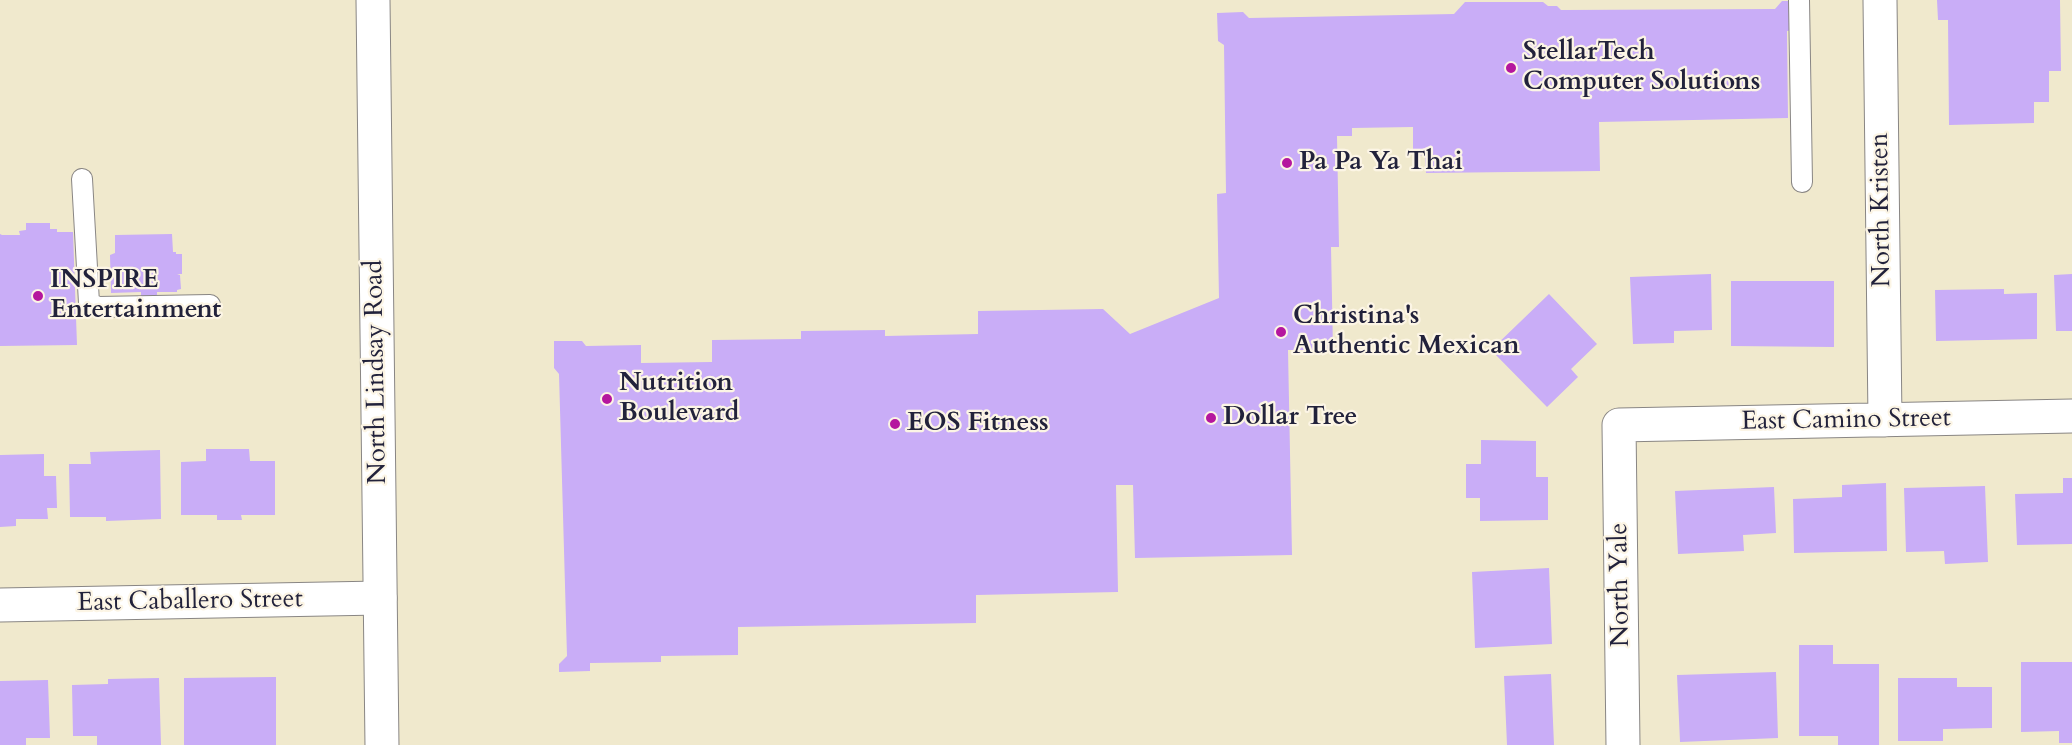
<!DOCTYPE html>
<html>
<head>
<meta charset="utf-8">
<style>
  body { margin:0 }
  canvas { display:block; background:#f0e9cd }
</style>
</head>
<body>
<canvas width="2072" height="745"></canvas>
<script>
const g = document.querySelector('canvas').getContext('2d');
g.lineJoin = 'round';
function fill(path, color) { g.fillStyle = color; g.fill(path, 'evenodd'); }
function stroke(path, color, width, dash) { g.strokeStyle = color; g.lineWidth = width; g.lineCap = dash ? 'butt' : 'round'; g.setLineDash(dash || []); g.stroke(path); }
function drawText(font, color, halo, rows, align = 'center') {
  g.font = font + ' Cardo,serif'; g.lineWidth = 4.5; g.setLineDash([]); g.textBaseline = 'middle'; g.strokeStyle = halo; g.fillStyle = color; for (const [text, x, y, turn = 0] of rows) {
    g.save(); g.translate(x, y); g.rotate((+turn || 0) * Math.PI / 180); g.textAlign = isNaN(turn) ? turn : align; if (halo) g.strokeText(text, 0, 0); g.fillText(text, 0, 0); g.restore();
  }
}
fill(new Path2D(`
  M1937,0h123l1,71h-12v31h-15v21l-85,2 -1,-105h-10z
  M1782,1h11v29l-6,1 1,87 -189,4 1,49 -174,2 -1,-18 -12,1v-29l-61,1v8h-15l2,111h-8l2,103h-45l4,205 -157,3 -2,-73h-17l2,107 -142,3v28l-238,4v28l-77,1v6l-71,1v8l-31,1v-8l8,-8 -8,-282 -5,-6v-27h28l4,5 55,-1v18l71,-1v-22l89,-1v-8l84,-1v6l93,-2v-23l125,-2 27,25 89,-36 -2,-104 9,-1 -2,-148 -6,-4 -1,-28 26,-1 6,6 205,-4 11,-12h78l5,4h9l4,4 214,-1z
  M26,223h24v6h7v3h16l4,113 -77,1v-112l2,1h18l-1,-4 7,-1z
  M172,234l1,18h3v2h6v20h-5l3,1 1,14 -4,1v2h-20v7h-16v-7l-30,1 -1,-38 5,-2v-18z
  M1711,274l1,56 -38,1v12l-41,1 -3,-67z
  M2072,274v57h-16l-2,-56z
  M1731,281h103v66l-103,-1z
  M2004,289v5l33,-1v46l-101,2 -1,-51z
  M1549,294l48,50 -26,25 7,8 -31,30 -56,-57z
  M1481,440l55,1v36h12v43l-68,1v-23h-14v-34h15z
  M206,449h43l1,12h25v54h-34l1,5h-25v-5h-36v-53l25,-1z
  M160,450l1,69 -55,2v-4h-36l-1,-53h22l-1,-12z
  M44,454v22h12l1,32h-10l1,11h-32v7l-16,1v-72z
  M2063,478h9v66l-55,1 -2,-51 48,-1z
  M1886,483l1,68 -93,2 -1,-54 49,-2v-12z
  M1985,486l3,76 -43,2 -1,-13 -38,1 -2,-64z
  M1774,487l2,46 -33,2 1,16 -66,3 -3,-63z
  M1549,568l3,76 -77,4 -3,-76z
  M1799,645h34v19h46v81h-41v-9h-39z
  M2021,662h51v81h-13v-12l-38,1z
  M1776,672l2,66 -98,4 -3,-67z
  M1551,674l3,71h-47l-3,-69z
  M276,677v68h-92v-67z
  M159,678l2,67h-64v-9h-24l-1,-51 36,-1v-5z
  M1898,678h59v9h35v41l-49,1v12h-45z
  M48,680l2,58h-24v7h-26v-64z`), '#c9adf7');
const service = new Path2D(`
  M1799,0l3,182
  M82,179l7,124 9,4 112,-2`);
const minor = new Path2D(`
  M1880,0l5,420
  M0,605l380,-7
  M1623,745l-4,-320 453,-9`);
const secondary = new Path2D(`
  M373,0l9,745`);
stroke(service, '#898684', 22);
stroke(minor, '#898684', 35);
stroke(secondary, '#898684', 35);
stroke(service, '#fff', 20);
stroke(minor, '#fff', 33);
stroke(secondary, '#fff', 33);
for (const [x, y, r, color] of [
  [1511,68,6,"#b5179e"],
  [1287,163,6,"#b5179e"],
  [38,296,6,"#b5179e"],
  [1281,332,6,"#b5179e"],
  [607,399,6,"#b5179e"],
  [1211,418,6,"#b5179e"],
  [895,424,6,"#b5179e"]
]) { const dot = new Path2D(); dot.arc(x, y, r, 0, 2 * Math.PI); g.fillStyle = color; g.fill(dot); stroke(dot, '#fcf5e5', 2); }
drawText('bold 26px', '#22223b', '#fcf5e5', [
  ["StellarTech",1523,53],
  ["Computer Solutions",1523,83],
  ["Pa Pa Ya Thai",1299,163],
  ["INSPIRE",50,281],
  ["Entertainment",50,311],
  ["Christina's",1293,317],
  ["Authentic Mexican",1293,347],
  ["Nutrition",619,384],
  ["Boulevard",619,414],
  ["Dollar Tree",1223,418],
  ["EOS Fitness",907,424]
], 'left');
drawText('26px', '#22223b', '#fcf5e5', [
  ["North Kristen",1882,210,-91],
  ["North Lindsay Road",377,372,-91],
  ["East Camino Street",1846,421,-1],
  ["North Yale",1621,585,-91],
  ["East Caballero Street",190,602,-1]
]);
</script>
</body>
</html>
